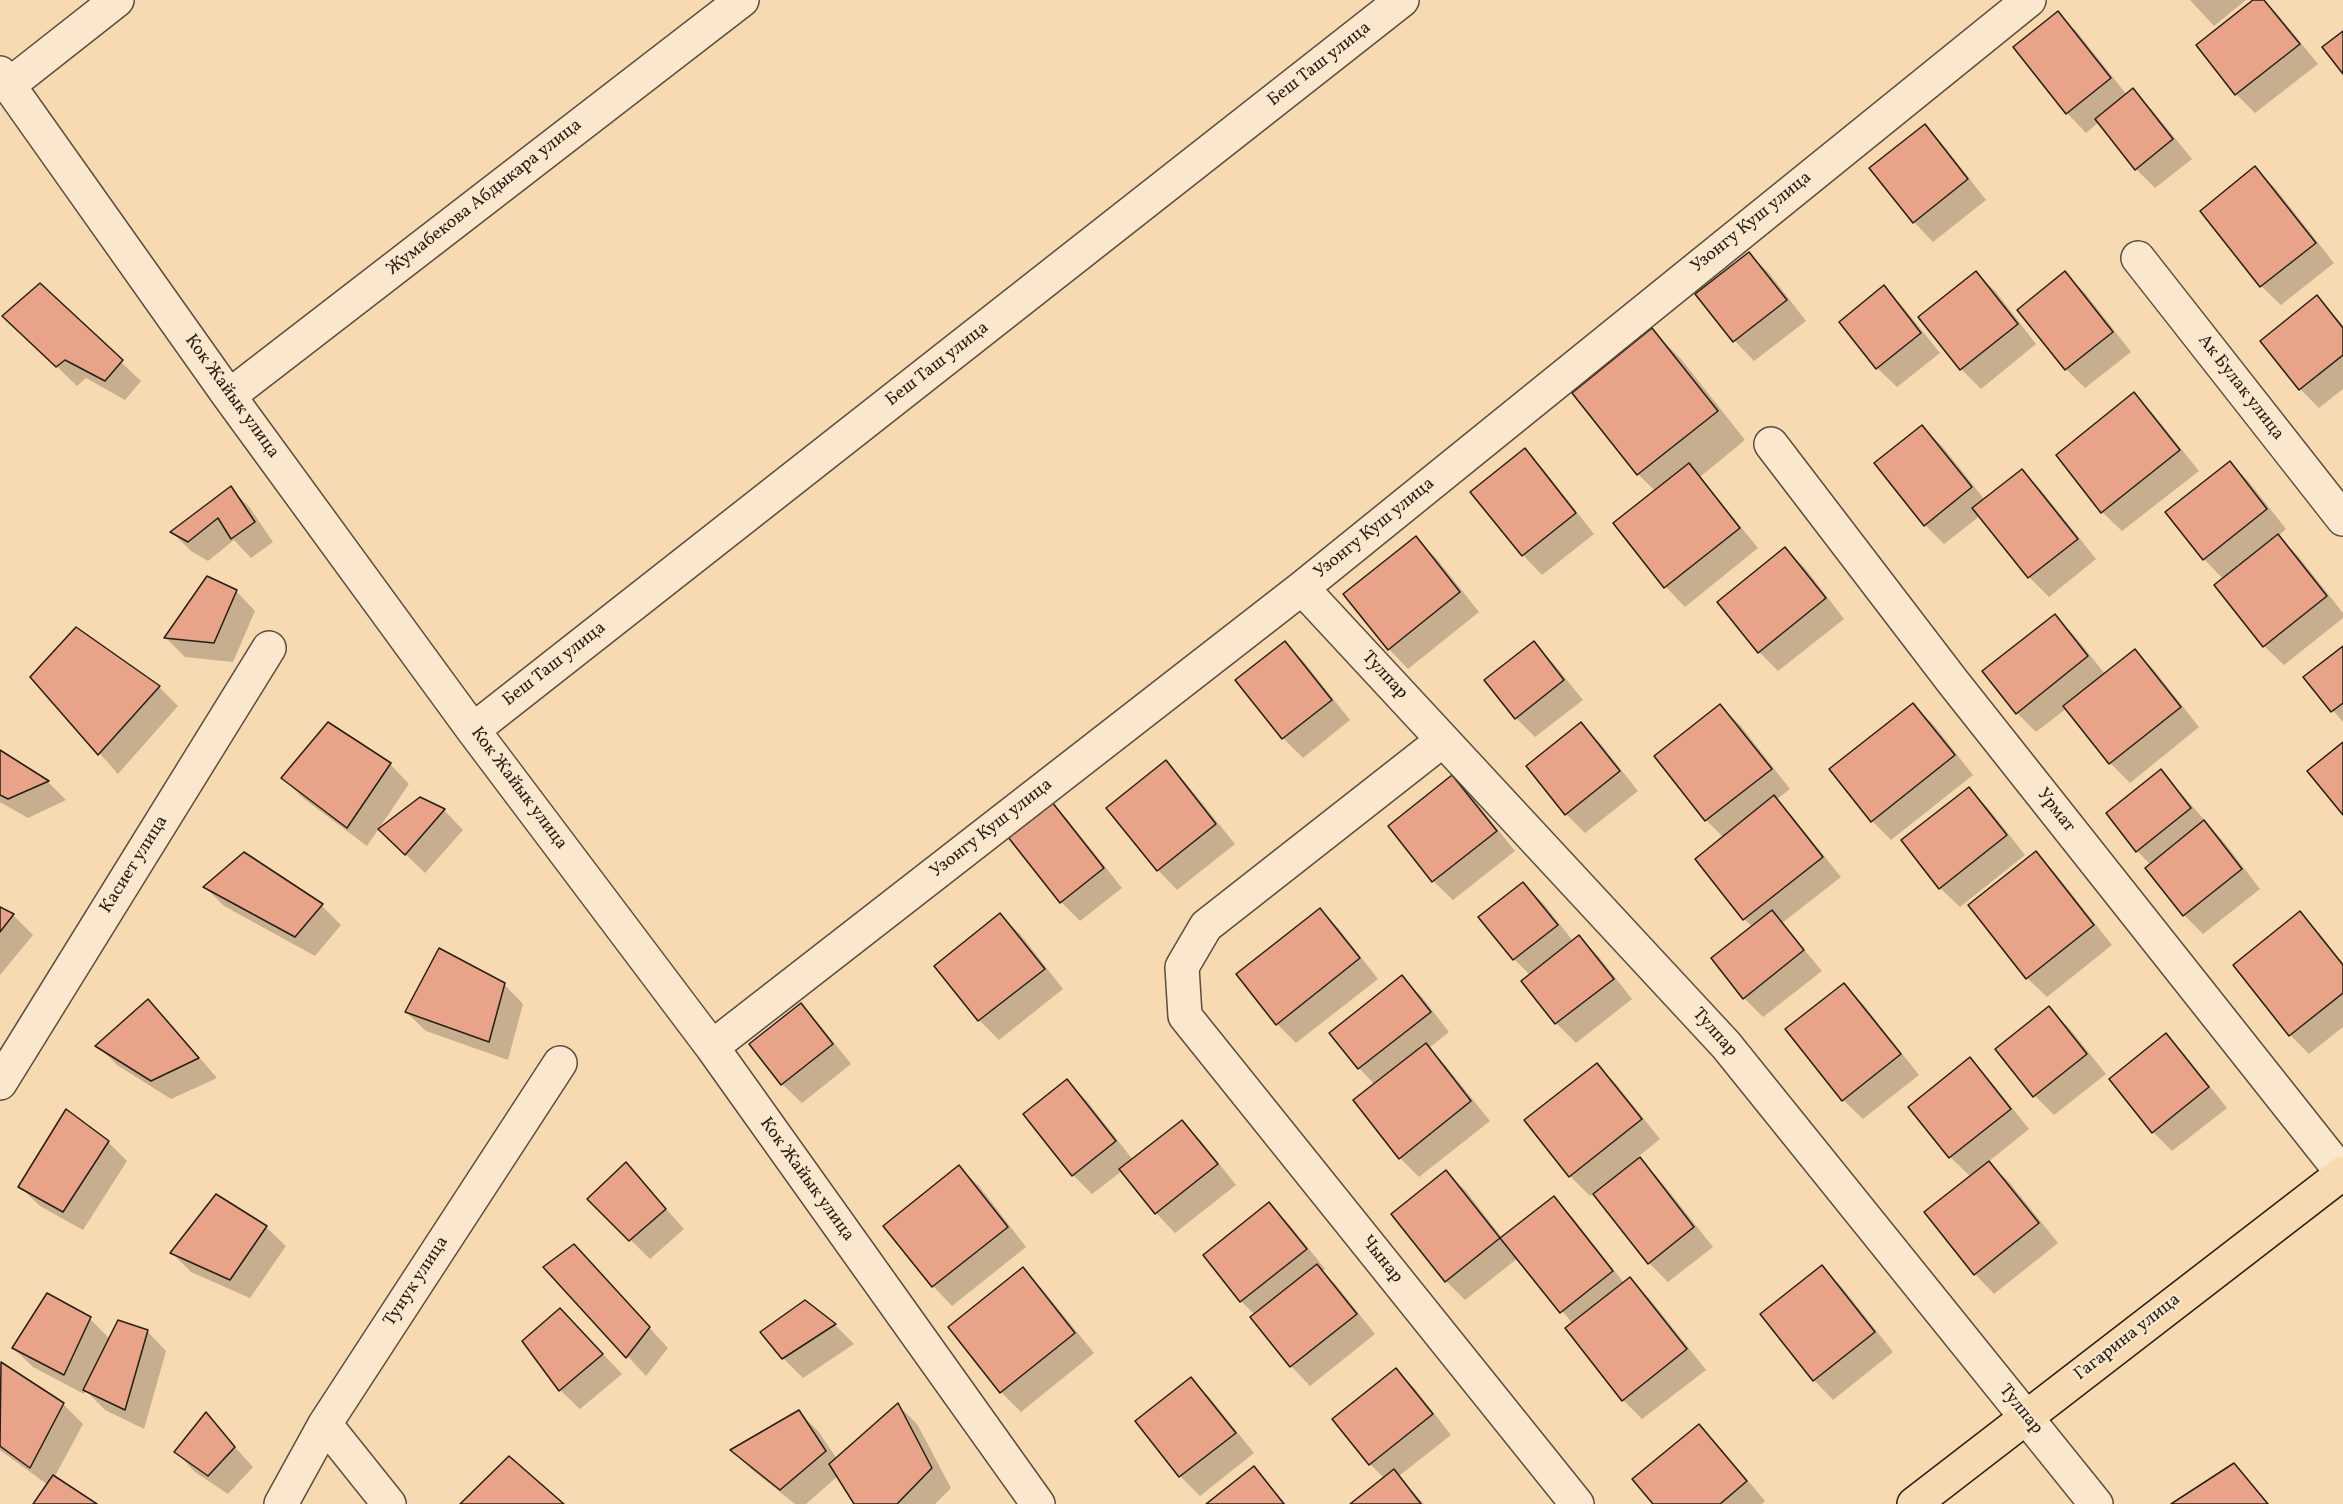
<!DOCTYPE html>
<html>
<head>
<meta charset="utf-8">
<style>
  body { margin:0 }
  canvas { display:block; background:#f7dab2 }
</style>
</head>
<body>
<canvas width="2343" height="1504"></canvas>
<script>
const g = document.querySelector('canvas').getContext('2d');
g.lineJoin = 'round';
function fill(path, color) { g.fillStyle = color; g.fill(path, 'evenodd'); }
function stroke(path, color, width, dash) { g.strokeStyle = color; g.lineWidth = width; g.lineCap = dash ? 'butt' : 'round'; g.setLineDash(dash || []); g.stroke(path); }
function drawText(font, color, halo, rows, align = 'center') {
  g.font = font + ' Vollkorn,serif'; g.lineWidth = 4.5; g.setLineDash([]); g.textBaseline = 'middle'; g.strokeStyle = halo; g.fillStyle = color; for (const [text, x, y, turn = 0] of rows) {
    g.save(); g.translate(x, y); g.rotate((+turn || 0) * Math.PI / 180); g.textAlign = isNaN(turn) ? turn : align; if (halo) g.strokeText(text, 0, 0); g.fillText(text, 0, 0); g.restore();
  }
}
fill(new Path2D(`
  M2190,0h56l-32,26z
  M2256,0h7l16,16 39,48 -63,49 -19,-19z
  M2058,13l19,19 50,63 6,-5 19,20 40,49 -37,29 -19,-19 -37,-47 -13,11 -19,-20z
  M1925,126l19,20 42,54 -53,42 -19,-20z
  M2255,168l20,20 59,75 -53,42 -20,-19z
  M1749,254l20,19 37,48 -52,40 -19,-20 -38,-46z
  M1976,273l20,19 40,52 -55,45 -20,-20 -41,-51z
  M2065,273l20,20 46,59 -46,36 -19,-19z
  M39,285l102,96 -16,19 -39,-22 -9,8 -53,-51z
  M1884,287l19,20 37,46 -43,34 -20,-19z
  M2317,297l26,28v64l-24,19 -19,-19z
  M1652,330l29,29 64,81 -45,37 58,71 -73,59 -19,-20 -51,-64 40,-32 -17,-17 -64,-81z
  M2134,394l19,20 46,57 -77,60 -20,-19z
  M1922,427l20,19 43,54 37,-29 19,19 55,69 -47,38 -20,-20 -49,-61 -36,28 -19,-19z
  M1524,450l20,20 50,64 -52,41 -19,-20 -51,-63z
  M2230,463l19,19 37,47 -8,7 20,20 45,57v5l-59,47 -20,-19 -40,-66 -20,-21 -37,-46z
  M231,488l19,20 23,34 -22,16 -17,-18 -26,21 -17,-10 -19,-19z
  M1416,538l20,20 43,54 -71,57 -19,-20z
  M1785,549l20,19 39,51 -66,52 -19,-19z
  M236,591l19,20 -22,51 -48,-5 -19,-19z
  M2055,616l19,19 31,39 30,-23 19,19 45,57 -69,56 -20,-20 -43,-55 -31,24 -19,-19z
  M1285,643l19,19 46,58 -47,38 -20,-20 -46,-58z
  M1534,643l19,20 30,37 -48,37 -19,-19z
  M2343,648v74l-38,-45z
  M32,677l127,10 19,19 -60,68z
  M1913,705l20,19 40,51 -82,65 -19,-19z
  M1720,706l20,19 50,64 -14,11 17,17 48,60 -59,46 40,48 -59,46 -19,-19 9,-71 -9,-8 -20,-81 -18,-18 -50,-63z
  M1581,724l19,19 38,48 -53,42 -19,-19z
  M0,751l48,31 18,18 -38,18 -28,-16z
  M1166,762l19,20 50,62 -58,46 -19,-20 -50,-62z
  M390,764l19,20 -42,62 -64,-48 -20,-20z
  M2161,771l63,71 36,47 -57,45 -19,-19 -33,-50 -14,-14z
  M1452,777l19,19 44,55 -62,49 -20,-19 -43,-55z
  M1969,789l19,19 37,47 -65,52 -20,-19z
  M420,798l24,12 19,20 -38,43 -26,-25z
  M1048,799l19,20 55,69 -42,33 -19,-19z
  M2036,853l19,20 57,72 -65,52 -20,-19z
  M244,854l78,52 19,19 -26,31 -91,-50 -19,-19z
  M1523,884l20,19 30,38 6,-4 19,19 34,43 -56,44 -20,-20 -33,-42 7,-6 -16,-16 -34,-42z
  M0,909l13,6 20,20 -33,40z
  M1320,910l19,19 39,50 -82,64 -19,-19z
  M2300,913l19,20 24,30v64l-34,27 -19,-19z
  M1000,915l20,19 43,55 -64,51 -20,-20 -43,-54z
  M1401,977l20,19 28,36 -20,16 16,17 45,56 -71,56 -19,-19 -25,-73 -16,-17 -28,-35z
  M504,984l19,20 -15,56 -82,-29 -20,-19z
  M1844,985l19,19 56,71 -56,44 -20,-19z
  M148,1001l19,19 50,58 -46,21 -54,-34 -19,-19z
  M800,1005l20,20 31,39 -49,39 -20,-19z
  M2049,1008l20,20 37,46 -52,41 -19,-19 -38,-47z
  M2166,1035l19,20 42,53 -55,43 -19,-19z
  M1970,1060l19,19 40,50 -41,33 21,20 49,61 -64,51 -19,-20 -4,-97 -21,-20z
  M1597,1065l19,19 44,55 -22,18 21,22 54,68 -45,35 -19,-19 -55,-70 -4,3 -20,-20 -44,-56z
  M1067,1081l20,20 46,59 49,-38 19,19 35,44 -61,48 -19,-20 -34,-42 -30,23 -19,-19z
  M108,1142l19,19 -44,69 -43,-24 -20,-19z
  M626,1164l58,65 -34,30 -61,-60z
  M959,1167l20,19 47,61 -74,59 -19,-20 -48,-60z
  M1446,1172l20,19 36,47 52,-40 19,20 51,65 6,-4 19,19 57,72 -64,49 -19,-19 -50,-76 -55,-66 -53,42 -19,-19z
  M1269,1204l20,20 36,45 -3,2 14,14 39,49 -65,52 -19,-20 -39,-49 3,-2 -14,-14z
  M266,1227l20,19 -36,52 -59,-26 -19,-19z
  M574,1246l94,102 -22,28 -101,-109z
  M1821,1267l20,19 52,66 -60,48 -19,-20 -52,-66z
  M1023,1269l19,20 52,64 -73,59 -20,-20 -51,-65z
  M805,1302l30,23 19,19 -51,34 -20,-20 -21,-26z
  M90,1319l20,20 37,-8 19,20 -22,78 -39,-19 -20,-20 -1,4 -51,-27 -20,-19z
  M579,1329l43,45 -42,35 -20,-19z
  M1,1364l62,40 20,20 -29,54 41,26h-60l13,-19 -48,-35z
  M1396,1370l19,19 36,46 -52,41 25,28h-71l32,-25 -15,-15 -36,-45z
  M1191,1379l19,19 44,55 -54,43 -20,-20 -43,-54z
  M898,1405l19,19 34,64 -16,16h-79l-18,-28 -32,28h-11l-44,-35 -19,-19 67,-38 19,19 19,28z
  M206,1415l47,52 -25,27 -33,-22 -19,-20z
  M1698,1426l20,19 47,56 -3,3h-107z
  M2234,1465l35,39h-95z
  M1254,1468l32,36h-78z`), '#0003');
const building = new Path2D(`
  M2253,0h11l36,44 -65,51 -39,-50z
  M2058,11l53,67 -45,36 -53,-67z
  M2343,31v43l-21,-27z
  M2133,88l40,51 -38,31 -40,-51z
  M1925,124l43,55 -55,44 -44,-55z
  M2255,166l61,77 -56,44 -60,-76z
  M1749,252l38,48 -54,42 -38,-48z
  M1976,271l42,53 -58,46 -42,-53z
  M2065,271l48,61 -48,38 -48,-60z
  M40,283l83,77 -18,21 -40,-21 -9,7 -54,-51z
  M1884,285l37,48 -45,36 -37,-47z
  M2317,295l26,33v27l-44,35 -39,-49z
  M1652,328l66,83 -81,64 -65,-82z
  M2134,392l46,58 -79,63 -45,-58z
  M1922,425l50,62 -48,39 -50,-63z
  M1525,448l51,65 -54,43 -52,-64z
  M2230,461l37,48 -64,51 -38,-48z
  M1689,463l51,65 -76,60 -51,-65z
  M2022,469l56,70 -50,39 -56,-70z
  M231,486l24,36 -24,17 -13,-21 -30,24 -18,-10z
  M2278,534l49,62 -64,51 -49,-62z
  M1416,536l44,56 -72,58 -45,-56z
  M1785,547l41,51 -68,55 -41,-51z
  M207,576l30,14 -23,53 -50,-5z
  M2055,614l33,42 -72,58 -34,-43z
  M76,627l84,59 -62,69 -68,-78z
  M1285,641l47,59 -50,39 -47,-59z
  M1534,641l30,39 -49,39 -31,-39z
  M2343,646v57l-12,9 -28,-35z
  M2135,649l46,58 -72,57 -46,-58z
  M1913,703l42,52 -84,67 -42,-53z
  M1720,704l52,65 -67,52 -51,-65z
  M328,722l63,41 -44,65 -66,-50z
  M1581,722l39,49 -55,44 -39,-49z
  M2343,742v73l-36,-44z
  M0,750l49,31 -41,18 -8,-4z
  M1166,760l50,64 -59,47 -51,-63z
  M2161,769l30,39 -55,44 -30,-39z
  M1452,775l45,56 -65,51 -44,-56z
  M1969,787l38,48 -68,54 -38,-49z
  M1774,795l49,62 -80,63 -48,-61z
  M420,797l25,12 -40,46 -27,-26z
  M1048,797l56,71 -44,35 -56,-71z
  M2204,820l38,49 -59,47 -38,-48z
  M2036,851l58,74 -68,54 -58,-74z
  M244,852l79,52 -28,33 -92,-50z
  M1523,882l35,43 -45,35 -35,-43z
  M0,907l14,7 -14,18z
  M1320,908l40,50 -84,67 -40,-51z
  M1772,910l32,40 -61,49 -32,-41z
  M2300,911l43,54v28l-54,43 -56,-71z
  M1000,913l45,56 -67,52 -44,-55z
  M1579,935l35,44 -59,45 -34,-43z
  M439,948l66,35 -16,59 -84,-30z
  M1402,975l29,37 -73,57 -29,-36z
  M1844,983l57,71 -59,47 -57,-72z
  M148,999l51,59 -48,23 -56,-35z
  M801,1003l32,41 -52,41 -32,-41z
  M2049,1006l38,48 -54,43 -38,-48z
  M2166,1033l43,54 -57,46 -43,-54z
  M1426,1043l45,58 -72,58 -46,-59z
  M1970,1057l41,52 -62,49 -41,-51z
  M1597,1063l45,56 -73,58 -45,-57z
  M1067,1079l49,62 -44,35 -49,-62z
  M66,1109l43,32 -46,71 -45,-25z
  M1182,1120l36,44 -63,50 -36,-45z
  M1640,1157l54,70 -46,37 -55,-70z
  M1989,1161l50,62 -65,52 -50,-63z
  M626,1162l40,47 -37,32 -42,-42z
  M959,1165l49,62 -76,60 -49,-61z
  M1446,1170l54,68 -55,44 -54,-68z
  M216,1194l51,32 -37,54 -60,-27z
  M1554,1196l59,75 -53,42 -60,-75z
  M1269,1202l38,47 -67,53 -37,-47z
  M574,1244l76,83 -24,31 -83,-91z
  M1317,1264l40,50 -67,53 -40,-50z
  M1822,1265l53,67 -62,49 -53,-67z
  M1023,1267l52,66 -75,60 -52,-66z
  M1630,1277l57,72 -65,52 -57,-73z
  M47,1293l44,24 -27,58 -52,-27z
  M805,1300l31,24 -54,35 -22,-27z
  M560,1308l43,46 -44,37 -37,-50z
  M118,1320l30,10 -23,80 -42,-20z
  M1,1362l63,41 -34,65 -30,-22z
  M1396,1368l37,46 -64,51 -37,-46z
  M1191,1377l45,56 -57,44 -44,-56z
  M898,1403l34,65 -35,36h-43l-25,-40z
  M799,1410l27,41 -46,39 -50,-40z
  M206,1412l29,35 -27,29 -34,-24z
  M1699,1424l48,57 -27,23h-67l-21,-25z
  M509,1456l55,48h-104z
  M2234,1463l34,41h-97z
  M1254,1466l30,38h-78z
  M1394,1469l27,35h-71z
  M53,1475l44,29h-64z`);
fill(building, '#e8a388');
stroke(building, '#261f15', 1.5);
const minor = new Path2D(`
  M0,73l229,323 244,334 239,317 326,457
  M9,85l108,-85
  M2138,258l205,261
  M229,396l513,-396
  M1771,444l182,238 390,492
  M1302,588l424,457 370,459
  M473,730l929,-730
  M1443,740l-237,186 -24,41 3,49 392,488
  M712,1047l590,-459 727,-588
  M0,1083l269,-435
  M325,1424l64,80
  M281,1504l44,-80 235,-361`);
const major = new Path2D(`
  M1914,1504l429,-331`);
stroke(minor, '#5a4e3c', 36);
stroke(major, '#261f15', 36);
stroke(minor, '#fae7cd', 33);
stroke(major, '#f7dab2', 33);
drawText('18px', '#261f15', '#fae7cd', [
  ["Беш Таш улица",1320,65,-38],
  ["Жумабекова Абдыкара улица",485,198,-38],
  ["Узонгу Куш улица",1752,223,-39],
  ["Беш Таш улица",938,365,-38],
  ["Ак Булак улица",2240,388,52],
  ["Кок Жайык улица",231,397,54],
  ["Узонгу Куш улица",1375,529,-39],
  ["Беш Таш улица",555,665,-38],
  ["Тулпар",1384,676,47],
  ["Кок Жайык улица",518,789,53],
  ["Урмат",2055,811,52],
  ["Узонгу Куш улица",992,829,-38],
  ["Касиет улица",135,865,-58],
  ["Тулпар",1714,1033,48],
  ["Кок Жайык улица",806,1180,54],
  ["Чынар",1381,1260,51],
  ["Тунук улица",417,1282,-57],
  ["Гагарина улица",2128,1338,-38],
  ["Тулпар",2020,1410,51]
]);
</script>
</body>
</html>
